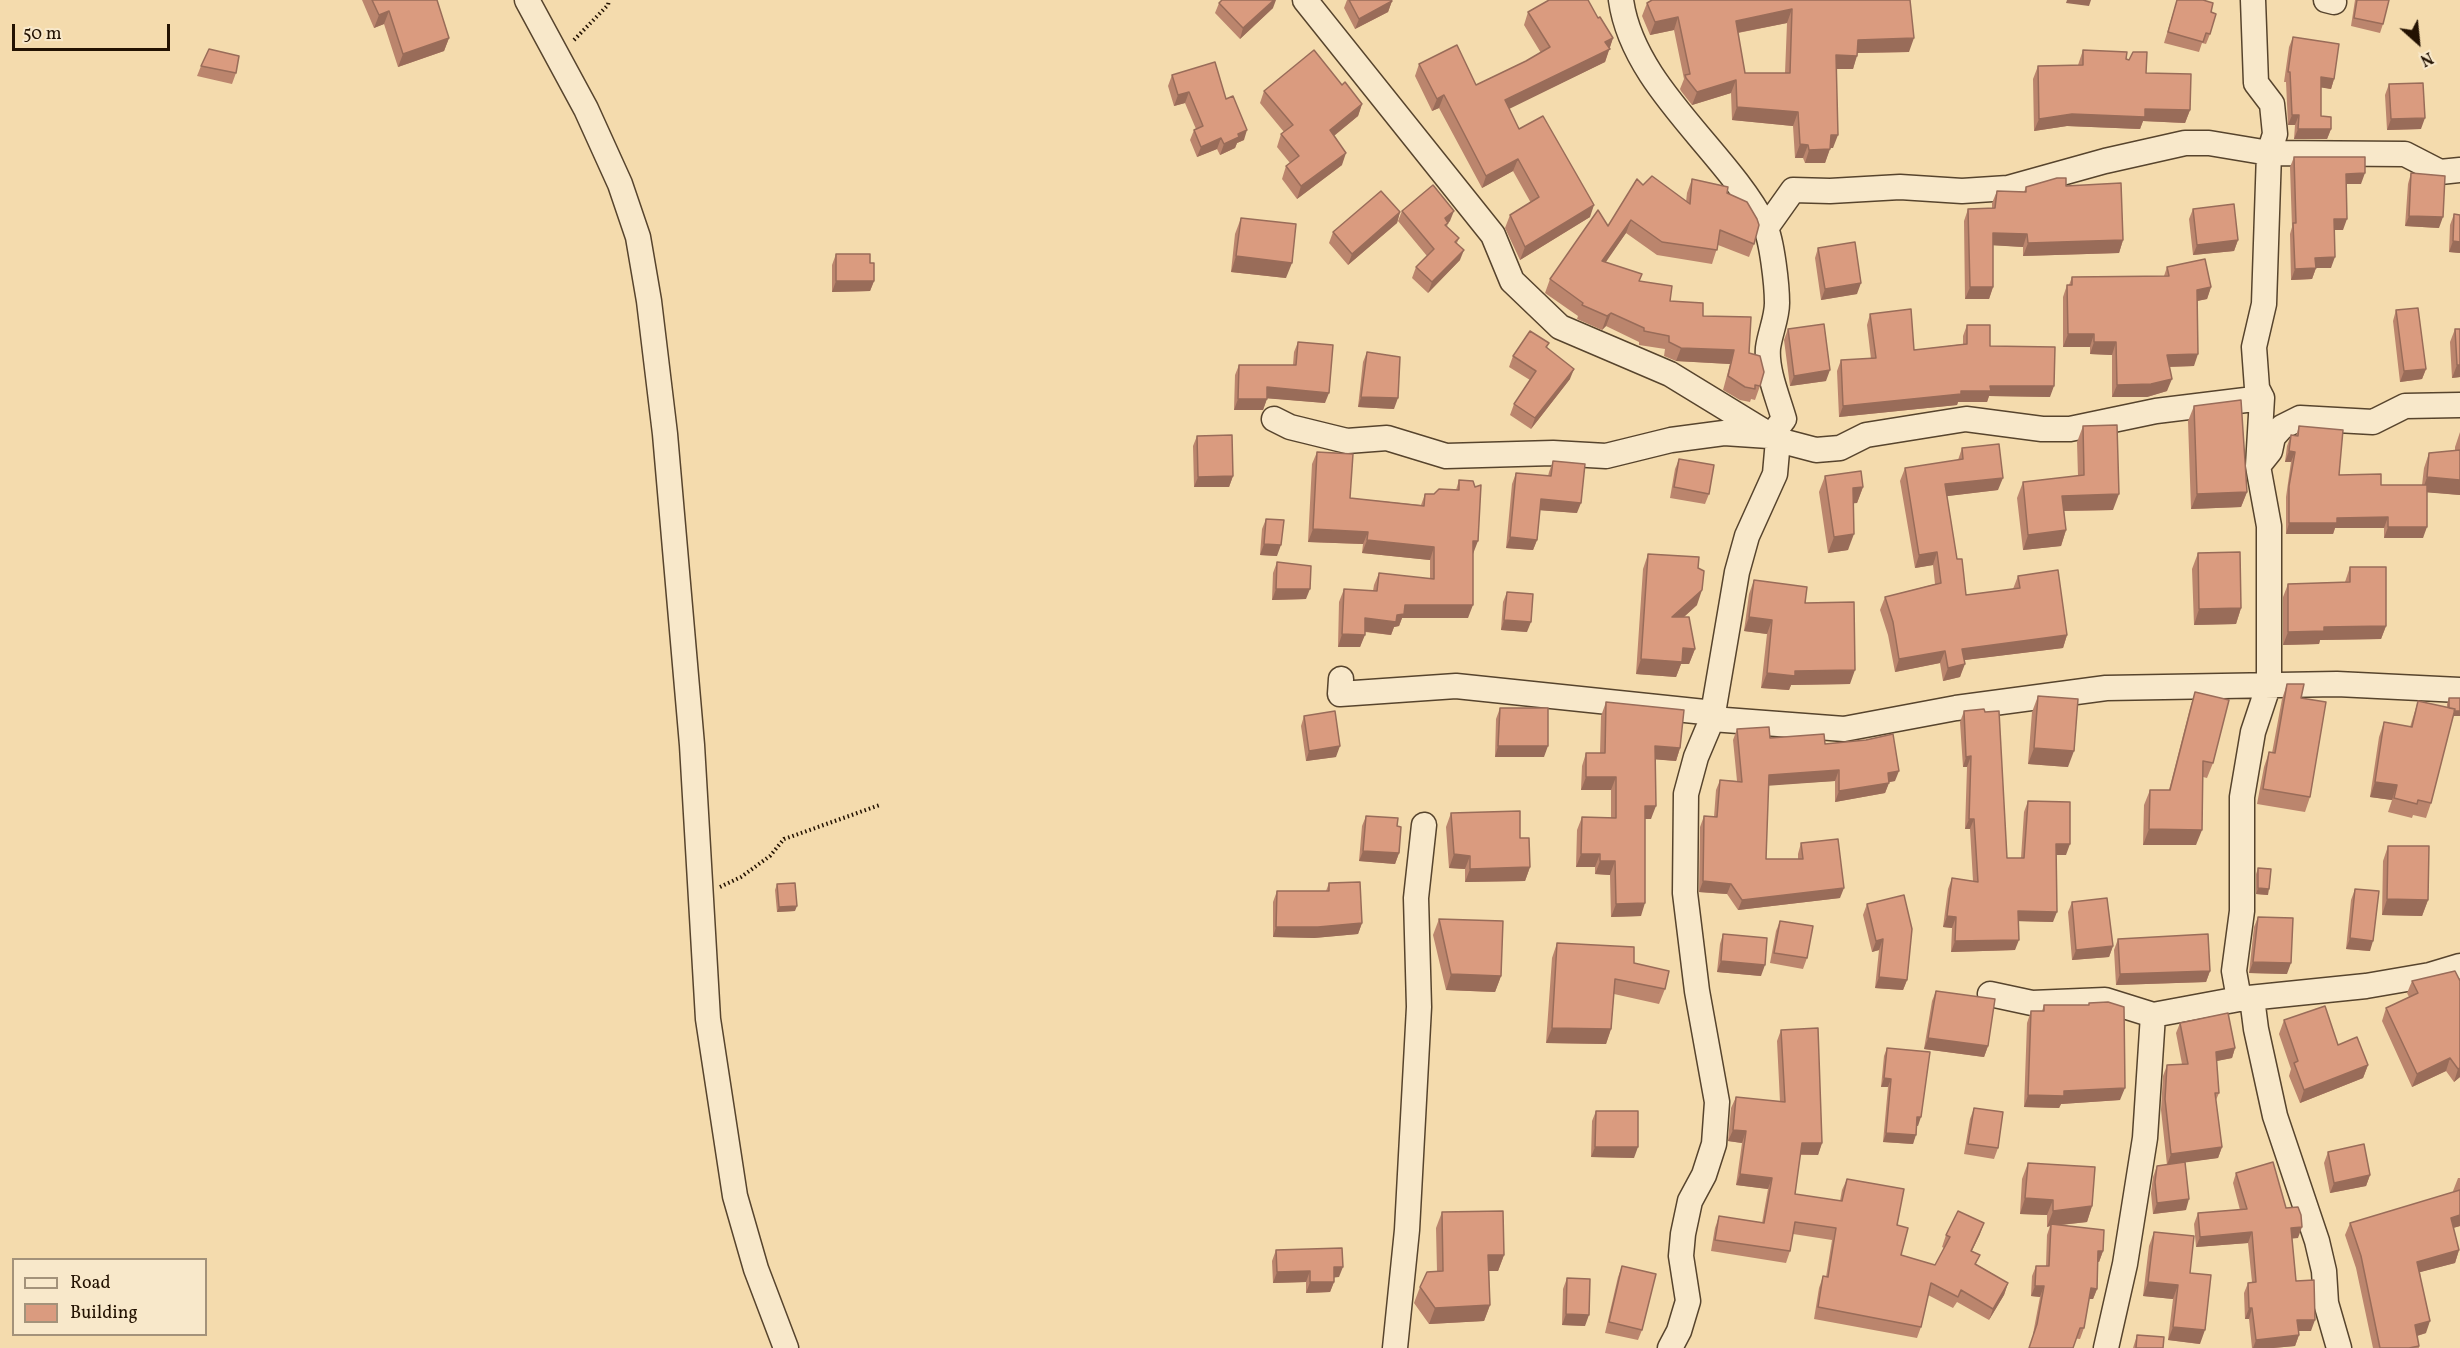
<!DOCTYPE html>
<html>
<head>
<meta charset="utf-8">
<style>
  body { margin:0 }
  #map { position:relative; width:2460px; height:1348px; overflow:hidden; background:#f4dbad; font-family:Vollkorn,serif }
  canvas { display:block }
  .legend { position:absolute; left:12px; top:1258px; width:195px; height:78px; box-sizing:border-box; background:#f8e8ca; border:2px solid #a3927a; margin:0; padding:8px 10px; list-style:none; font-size:18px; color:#231202 }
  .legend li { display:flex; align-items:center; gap:12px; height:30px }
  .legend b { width:30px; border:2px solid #a3927a }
  .north { position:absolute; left:2388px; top:12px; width:60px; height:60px; -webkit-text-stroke:4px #f8e8ca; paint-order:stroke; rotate:153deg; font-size:16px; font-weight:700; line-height:24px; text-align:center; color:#231202 }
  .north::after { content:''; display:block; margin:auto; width:21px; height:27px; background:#231202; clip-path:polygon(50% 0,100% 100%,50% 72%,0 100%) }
  .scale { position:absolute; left:12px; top:24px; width:158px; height:27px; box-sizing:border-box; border:3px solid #231202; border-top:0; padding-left:8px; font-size:18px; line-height:21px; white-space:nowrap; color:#231202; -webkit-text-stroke:4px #f8e8ca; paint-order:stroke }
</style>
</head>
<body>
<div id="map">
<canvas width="2460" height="1348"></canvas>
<ul class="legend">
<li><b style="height:8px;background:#f8e8ca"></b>Road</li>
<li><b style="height:16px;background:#da9b7f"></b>Building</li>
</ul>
<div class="north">N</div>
<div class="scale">50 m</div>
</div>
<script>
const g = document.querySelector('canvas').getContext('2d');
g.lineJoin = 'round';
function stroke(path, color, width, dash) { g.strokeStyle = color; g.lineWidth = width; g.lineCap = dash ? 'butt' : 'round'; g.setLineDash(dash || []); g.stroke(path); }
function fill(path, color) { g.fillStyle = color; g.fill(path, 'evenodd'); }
const minor = new Path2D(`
  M527,0l59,109 34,75 18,53 11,64 16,133 27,311 16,274 27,177 21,73 30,79
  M1305,0l188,235 19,46 48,46 110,47 108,66 38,10 24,-2 26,-13 100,-16 76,10h28l86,-18 106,-13
  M1621,0c12,87 106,151 144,226 7,15 12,59 12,77 0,15 -7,30 -9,45 -2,22 10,50 16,71l-13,17 7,4
  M2326,0l8,2
  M1766,228l27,-38 37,1 70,-4 62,4 46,-3 97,-27 80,-18h24l60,10 136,1 35,18 20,-2
  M1274,419l16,8 57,14 40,-3 59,18 107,-3 53,3 65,-16 53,-7 45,3
  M2262,461l8,-10 3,-14 9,-10 18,-9 73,4 32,-16 55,-1
  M1341,679l-1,15 116,-8 258,27
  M1712,719l132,10 112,-21 150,-20 231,-4 123,6
  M1990,994l42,9 73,-3 48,15 86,-16 127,-13 64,-11 30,-9
  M2252,998l4,31 19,87 42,125 7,30 2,32 13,45
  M2239,999l-5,-28 8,-60v-114l11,-65 16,-48v-158l-11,-60 4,-68 -5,-10 -3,-41 10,-43 5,-151 6,-19 -3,-30 -16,-21 -3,-83
  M1395,1348l12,-118 12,-223 -3,-109 8,-73
  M1670,1348l9,-17 9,-30 -7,-45 2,-22 7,-33 14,-26 10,-31 3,-42 -20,-111 -12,-98 1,-99 10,-37 16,-38 25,-147 10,-36 28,-62 3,-34
  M2106,1348l19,-84 20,-126 8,-123`);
stroke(minor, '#57442d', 27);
stroke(new Path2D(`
  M574,40l34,-35 1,-5
  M720,887l21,-10 29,-21 14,-17 96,-34`), '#231202', 4, [1.5, 3]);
stroke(minor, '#f8e8ca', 24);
fill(new Path2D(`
  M362,0h75l12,38 -5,13 -46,16 -14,-43 -10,4z
  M1347,0h44l1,1 -4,11 -33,17 -11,-21z
  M1910,0l-1,52 -52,1 -4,16h-16l-4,79h-3l-5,15h-20l-2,-5h-8l-2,-32 -61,-6 -1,-27 -39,12 -11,-14 -1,-2 4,-10 -10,-49 -24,5 -8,-19 5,-13zM1787,23l-2,50h-40l-7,-40z
  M2177,0h26l8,12 -1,22 -4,10 -4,-1 -3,9 -35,-9z
  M2355,0h34l-6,24 -3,9 -29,-7z
  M1219,3l54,5 -33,31 -25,-26z
  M1528,12l70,6 15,20 -8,24 -96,46 10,21 71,88 -70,43 -15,-32 5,-13 21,-12 -18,-32 -31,17 -43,-80 -7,3 -17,-35 4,-12 57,21 50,-24 15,-8 -17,-28z
  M2293,37l41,42 -3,10 -10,-2v29l10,13 -4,10h-33l1,-14h-7l-2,-43h-2l5,-35z
  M2083,50l43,9 20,14 44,37 -5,13 -42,-2 -3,8 -73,-3 -33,5 -1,-52 5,-13 40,-1z
  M201,66l35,7 -4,11 -35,-8z
  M1172,75l54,24 18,41 -7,3 -2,5 -15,7 -3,-6 -20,8 -7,-17 4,-10 2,-1 -11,-26 -11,3 -6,-20z
  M2389,84l32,45 -34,1 -2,-35z
  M1342,85l20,19 -4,12 -24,20 8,29 -45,34 -15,-20 4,-13 4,-3 -13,-16 4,-13 3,-2 -24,-29 4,-12z
  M2294,157l67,27h-15l-3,46h-9l-3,38h-15l-4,11 -21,1 -1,-46 2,-7 -2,-60z
  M2411,173l28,55 -34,-2 3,-42z
  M1692,179l35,14 27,51 -5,13 -31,-12 -6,19 -55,-9 -31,-22 -21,29 37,12 -3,8 31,19 33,15 46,37 11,33 -5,14 -4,-1 -1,3 -10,-2 -17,-10 7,-26 -54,-3 -12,-5 1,-7 -26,-4v-3l-33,-16 -4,4 -25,-11 1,-3 -33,-23 5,-14 58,-53 35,-41 43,17 1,-9z
  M2066,186l57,54 -4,13 -96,3v-9l-30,-2v42l-4,12h-24l-1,-78 4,-12 24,-1v-5l5,-12 27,1 2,-5z
  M2193,209l45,31 -4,11 -41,4 -4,-36z
  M1402,211l48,10 -2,2 -1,4 12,11 -2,5 3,17 -32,33 -16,-15 4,-11 11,-11 -29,-35z
  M1400,212l-3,11 -49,42 -19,-22 4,-11z
  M2454,214l6,39 -11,-1 1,-27z
  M1241,218l45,60 -55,-6 4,-38z
  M1818,248l39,46 -36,6 -6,-42z
  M836,254l38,27 -4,10 -38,1v-27z
  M2167,267l44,20 -4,12 -10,2 -3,65 -25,1 -2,24 -20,6h-35v-42l-22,-1v-7h-27v-50l4,-12h2l3,-8 92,-1z
  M2396,310l30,59 -4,10 -22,3 -7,-61z
  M1870,314l44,36 49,-6v-8l4,-11 23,21 60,51 -61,-1 -2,6h-29l-1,3 -118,12 -2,-46 4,-11 30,-1 -4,-34z
  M1788,329l38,52 -36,5 -6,-46z
  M2455,329h5v48l-8,1 -2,-36z
  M1298,342l27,61 -58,-5 -4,12h-29l1,-35 4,-10h54l1,-13z
  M1549,343l-2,4 23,32 -39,50 -21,-14 4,-11 16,-24 -21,-13 4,-11z
  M1367,352l27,57 -36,-2 5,-45z
  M2194,406l53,86 -6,15 -50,2 -3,-88z
  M2083,426l30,84 -49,1 2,19 -5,16 -38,4 -6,-52 6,-16 55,-6 -1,-34z
  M2299,426l40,49 42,10h41l2,-17 5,-15 26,-2v-4l5,-15v63l-33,-3 -4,46h-39v-10h-49l-2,6h-47v-37l5,-35h-6l2,-16 4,-11 5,1z
  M1197,436l36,40 -4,11h-35l-1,-41z
  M1962,448l36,42 -51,6 10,63 9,36 47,-6 5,-13 49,59 -4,13 -99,12 -4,17 -17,4 -3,-18 -45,9 -7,-37 -8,-25 5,-13 50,-13 -2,-19 -18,3 -15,-87 5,-13 53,-8z
  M1317,452l33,46 71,7 4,-11h9l22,-4 3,-10 14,74 -5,64h-66l-3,8 -5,1 -3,8 -26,-3 -5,15h-22l1,-45 5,-13 29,2 1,-6 5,-12 51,6v-19l-68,-7 1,-9 -55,-2 4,-78z
  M1679,459l30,35 -4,10 -35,-6 5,-29z
  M1553,461l24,52 -37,-3 -3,30 -4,10 -27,-2 6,-64 4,-11 32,3 1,-4z
  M1825,476l38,11 -6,16h-4l-5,47 -20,3 -9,-61z
  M1266,519l11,37 -17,-1 2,-26z
  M2198,553l43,55 -5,16 -42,1 -2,-56z
  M1648,554l49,51 -13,12 11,32 -6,15h-8l-5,13 -40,-3 7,-105z
  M1277,562l29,37 -34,1 1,-27z
  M2350,567l36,59 -5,13 -61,1 -1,4 -36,1v-48l5,-13 57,-2z
  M1754,580l51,23 45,81 -59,1 -2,5 -28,-2 6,-54 -23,-3 5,-37z
  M1507,592l20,40 -26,-2 2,-28z
  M2287,684l14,14 9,99 -5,15 -48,-8 7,-37 5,-15 3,1 10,-54z
  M2195,692l18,71 -6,15 -4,-1 -7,68h-53l1,-40 6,-15h19l21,-82z
  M2038,696l30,71 -40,-3 4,-52z
  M2449,698h11v18h-7l-22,87 -5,15 -13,-3 -1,3 -24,-6 4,-12 -22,-3 9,-60 5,-15 26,5 8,-26 29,7v-4z
  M1606,702l74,46 -4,13 -21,-2 -4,60h-6l-4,97 -30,1 -1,-42 -15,-1v-7h-19l1,-37 5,-13 29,1v-28h-30l1,-24 4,-13h14l1,-37z
  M1500,708l44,49h-49l1,-38z
  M1964,711l43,147h14l3,-46 4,-11 38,54h-10l-3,67 -35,-1 -3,29 -64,2 1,-24 -9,-1 5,-38 4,-11 21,3 -3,-52h-5l2,-62h-4l-3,-45z
  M1304,716l32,41 -30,4 -5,-35z
  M1737,729l33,9 55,6 70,37 -6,1 -4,11 -50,9v-21l-67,4 -2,74h32v-5l3,-11 39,55 -102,12 -11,-16 -28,-2 1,-65 4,-11 10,1 2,-27 4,-10 17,1 -4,-41z
  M1451,813l69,25 10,29 -5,14 -60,1v-13l-16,-1 -3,-41z
  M1366,816l31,10 2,27 -4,11 -36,-3 3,-35z
  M2388,846l40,54 -6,16 -40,-1 1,-54z
  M2258,868l10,27 -12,-1v-20z
  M1329,883l33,40 -4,11 -44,4 -41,-1v-35l4,-11h49z
  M777,884l18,27 -18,1 -2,-22z
  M2355,889l15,62 -24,-2 5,-49z
  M2072,902l41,44 -4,11 -37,3 -4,-48z
  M1867,904l40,76 -4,10 -28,-2 4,-38 -7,2 -9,-37z
  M2258,917l29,57 -38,-1 5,-46z
  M1439,919l62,57 -6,16 -49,-2 -13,-55z
  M1780,921l27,37 -4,11 -33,-6 6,-32z
  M1723,934l38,42 -44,-4 3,-28z
  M2118,939l92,32 -4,11 -90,3 -2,-35z
  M1557,943l77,20 31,26 -6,15 -45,-10 -3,35 -5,15 -60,-1 6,-85z
  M2412,981h48v96l-6,5 -8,-11 -34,16 -30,-66 4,-13 23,-11 -2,-4z
  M1936,991l52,55 -4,11 -60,-8 8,-48z
  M2089,1003l31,97 -59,4 -2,4 -35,-1 3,-84 4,-12h11l2,-6h45z
  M2284,1020l54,25 30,20 -5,13 -63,25 -11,-27 2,-7 -12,-35z
  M2180,1023l55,25 -3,10 -16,3 3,32 -3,7 6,47 -4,11 -33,4 1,48 -33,4 -2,-21 2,-16 4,-11 10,-1 -6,-55 2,-34 4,-11 15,-1 -6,-31z
  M1781,1030l41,113 -4,12h-18l-5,39 45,7 2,-11 5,-11 50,46 4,30 34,10 9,-17 -2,-1 4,-12 34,-1 -8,17 8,4 -4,9 32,19 -4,12 -15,25 -32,-18 -4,6 -25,-13 -7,32 -4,11 -103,-19 5,-31 4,-12 3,1 6,-37 -39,-6 -3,17 -4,12 -75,-12 4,-23 4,-12 43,7 6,-34 -32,-4 6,-42 -14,-2 3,-33 5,-11 44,5 -3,-61z
  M1887,1048l31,78h-1l-4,18 -30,-2 5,-55h-7l3,-31z
  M1974,1108l24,40 -4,11 -30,-5 6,-35z
  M1596,1111l38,47 -43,-1 1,-36z
  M2328,1152l42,23 -4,11 -36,7 -6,-30z
  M2028,1163l64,43 -5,16 -27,3 43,26 -4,11h-1l-1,27 -4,10h-4l-5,29 -4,11 -47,-5 7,-37 -9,-1 1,-20 4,-10h10l1,-31 3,-9 -3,1v-12l-27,-1 2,-35z
  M2236,1173l50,35 12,30h-6l4,43 15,50h-13l1,4 -4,11 -22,2h-21l-3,-29h-4l-1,-26 4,-10 4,-1 -4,-39 -52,4 -2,-23 4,-11 42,-3 -7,-27z
  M2458,1178h2v48l-7,2 6,22 -4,13 -35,9 6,61 -9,3 2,12h-46l-17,-80 -11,-33 5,-12 104,-31 -1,-1z
  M1442,1212l62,43 -6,16h-9l1,34 -6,16 -55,3 -15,-21 6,-16 17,-16 -1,-43z
  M2154,1232l36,41 10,71 -32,-4 5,-41 -30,-3 6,-50z
  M1276,1250l63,27h-5v5l-4,10 -24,1v-11l-33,1 -1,-22z
  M1622,1266l20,64 -4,10 -33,-7 13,-56z
  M1567,1278l18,48 -23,-1 1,-36z
  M2137,1335l26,13h-30z`), '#bb856d');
fill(new Path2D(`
  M1274,0h2l-3,8 -33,31 3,-11z
  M2067,0h24l-2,6 -23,-3z
  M1392,1l-4,11 -33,17 4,-10z
  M1792,9l-5,14 -56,11 5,-13z
  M389,11l-5,13 -10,4 5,-13z
  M1678,17l-4,13 -24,5 5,-13z
  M449,38l-5,13 -46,16 5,-13z
  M1613,38l-8,24 -104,51 4,-13z
  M1914,38l-5,14 -56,1 5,-13z
  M1836,55l21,1 -4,13h-21z
  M2321,77l13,2 -3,10 -13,-2z
  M1736,80l-5,13 -39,12 5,-13z
  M1189,92l-4,11 -11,3 4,-11z
  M1444,95l-5,13 -7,3 5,-12z
  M1362,104l-4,12 -33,27 5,-13z
  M1737,107l61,5 -5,14 -61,-6z
  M2145,109l45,1 -5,13 -42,-2 -3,8 -73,-3 -33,5 5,-12 33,-5z
  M2292,115h7l-4,10h-7z
  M2425,118l-4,11 -34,1 4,-11z
  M2298,129h33l-4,10h-33z
  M1247,130l-3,10 -7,3 -2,5 -15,7 4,-11 14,-10z
  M1831,135h7l-5,13h-7z
  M1221,138l-4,11 -20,8 4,-10z
  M1800,144l8,1 -5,13h-8z
  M1830,149l-5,14h-20l4,-13z
  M1346,153l-4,12 -45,34 4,-13z
  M1518,159l-5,12 -31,17 4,-12z
  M2365,173l-4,11h-19l4,-10z
  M1594,205l-4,12 -70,43 5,-13z
  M1454,211l-4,10 -9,8 4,-11z
  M1400,212l-3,11 -49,42 4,-11z
  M2409,216l34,1 -4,11 -34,-2z
  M2334,219h13l-4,11h-13z
  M1631,220l-5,13 -29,42 5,-14z
  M1993,233l34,1 -4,13 -35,-2z
  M2123,240l-4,13 -96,3 5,-13z
  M2238,240l-4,11 -41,4 4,-10z
  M2453,241l7,1v11l-11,-1z
  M1464,250l-4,10 -32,33 4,-11z
  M1236,256l56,7 -6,15 -55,-6z
  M2335,257l-4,11h-20l4,-10z
  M2316,268l-4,11 -21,1 4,-11z
  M836,281h38l-4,10 -38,1z
  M1861,283l-4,11 -36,6 4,-11z
  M1970,287h23l-4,12h-24z
  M2211,287l-4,12 -15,3 5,-12z
  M1611,313l-5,13 -4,4 5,-14z
  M2068,334h26l-4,13h-27z
  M2094,342h22l-4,13 -22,-1z
  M1681,348l53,2 -4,14 -54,-3z
  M2198,354l-4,12 -31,1 4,-12z
  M2457,365h3v12l-8,1z
  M1574,369l-4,10 -39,50 4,-11z
  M2426,369l-4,10 -22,3 4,-11z
  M1830,370l-4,11 -36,5 4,-10z
  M2172,379l-5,12 -20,6h-35l5,-12z
  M1990,386h64l-4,11 -61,-1 -2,6h-29l-1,3 -118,12 4,-11 118,-15z
  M1267,387l62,6 -4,10 -62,-5z
  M1361,397l37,1 -4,11 -36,-2z
  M1238,399h29l-4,11h-29z
  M2289,451l6,1 -4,10h-6z
  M1233,476l-4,11h-35l4,-10z
  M2427,477l33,3v15l-38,-3z
  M2003,478l-5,12 -58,7 5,-13z
  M1863,487l-6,16 -10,1 6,-16z
  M2247,492l-6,15 -50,2 6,-15z
  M2119,494l-6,16 -56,1 5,-15z
  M1541,499l40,4 -4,10 -40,-3z
  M2388,517l-4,11h-49l-2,6h-47l3,-11 48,-5z
  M2388,527h39l-4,11h-39z
  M1313,529l55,3 -5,12 -55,-2z
  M2066,530l-5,16 -38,4 5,-15z
  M1854,534l-6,16 -20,3 6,-16z
  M1510,537l27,3 -4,10 -27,-2z
  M1367,540l67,7 -4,13 -68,-7z
  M1473,541h5l-5,13z
  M1264,544l17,1 -4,11 -17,-1z
  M1937,552l-4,13 -18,3 4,-13z
  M1276,589h34l-4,10 -34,1z
  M1702,590l-5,15 -30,27 5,-15z
  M1405,605h68l-5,13h-66l-3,8 -5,1 -3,8 -30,-4 4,-13 32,-3z
  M2241,608l-5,16 -42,1 5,-16z
  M1749,617l23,3 -5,14 -23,-3z
  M1504,620l27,2 -4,10 -26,-2z
  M2386,626l-5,13 -61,1 -1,4 -36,1 5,-13 36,-5z
  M1342,634l23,1 -5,12h-22z
  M2067,635l-4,13 -106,13 5,-12z
  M1683,648l12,1 -6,15h-8l-5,13 -40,-3 5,-15z
  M1945,651l-5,12 -45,9 4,-13z
  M1965,664l-5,13 -17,4 5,-13z
  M1855,670l-5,14 -59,1 -2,5 -28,-2 6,-15 28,-2z
  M2449,710l11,1v5h-13z
  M1340,746l-4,11 -30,4 3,-10z
  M1498,746h50l-4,11h-49z
  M1655,746l25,2 -4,13 -26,-2z
  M2034,748l40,3 -6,16 -40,-3z
  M1971,756l-4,11h-4l3,-10z
  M1839,770l-4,11 -70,5 4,-11z
  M1899,771l-4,10 -11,2 4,-10z
  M1586,777h30l-5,13h-30z
  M2375,782l22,3 -5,15 -22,-3z
  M1889,783l-4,10 -50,9 4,-11z
  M1645,806h11l-5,13h-11z
  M1969,819h5l-4,10h-5z
  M2149,829l53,1 -6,15h-53z
  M2056,844h14l-4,11h-14z
  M1363,851l36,2 -4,11 -36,-3z
  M1454,854l16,2 -5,13 -16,-1z
  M1581,854h19l-5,13h-19z
  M1600,861h15l-5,14 -15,-1z
  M1530,867l-5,14 -60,1 5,-13z
  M1703,881l28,3 -4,10 -28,-2z
  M1844,888l-4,10 -102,12 4,-10z
  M2258,888l11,1 -1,6 -12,-1z
  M2387,899l41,1 -6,16 -40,-1z
  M1645,903l-4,13 -30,1 5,-13z
  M797,906l-2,5 -18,1 2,-5z
  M2018,911l39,1 -4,10 -39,-1z
  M1947,916l9,1 -4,11 -9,-1z
  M1362,923l-4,11 -44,4 -41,-1 3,-10z
  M2350,938l23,3 -3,10 -24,-2z
  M1883,939l-4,11 -7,2 4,-11z
  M2019,940l-4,10 -64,2 4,-11z
  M2113,946l-4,11 -37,3 4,-10z
  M1721,961l44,4 -4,11 -44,-4z
  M2253,962l38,1 -4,11 -38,-1z
  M2210,971l-4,11 -90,3 4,-11z
  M1451,974l50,2 -6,16 -49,-2z
  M1879,977l28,3 -4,10 -28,-2z
  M1552,1028l59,1 -5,15 -60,-1z
  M1928,1038l60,8 -4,11 -60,-8z
  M2235,1048l-3,10 -20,4 4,-10z
  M2450,1058l-4,13 -34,16 5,-13z
  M2368,1065l-5,13 -63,25 4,-13z
  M2460,1068v9l-6,5 4,-13z
  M1884,1078l7,1 -3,8h-7z
  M2125,1088l-5,12 -59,4 -2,4 -35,-1 4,-12 36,-4z
  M1917,1117h4l-3,9 -4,-1z
  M1733,1130l13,1 -4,12 -14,-2z
  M1886,1133l30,2 -3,9 -30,-2z
  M1802,1143h20l-4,12 -21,-1z
  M1595,1147h43l-4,11 -43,-1z
  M2222,1147l-4,11 -51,7 4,-11z
  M1740,1174l32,4 -4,11 -32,-4z
  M2370,1175l-4,11 -36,7 4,-10z
  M2025,1198l28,2 -6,15 -27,-1z
  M2189,1199l-3,11 -33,4 4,-11z
  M2092,1206l-5,16 -36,4v-2l-1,2 -3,1 6,-16z
  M2460,1215v11l-14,4 5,-12z
  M1984,1223l-4,11 -14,28 5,-11z
  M2302,1227l-4,11 -10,1 3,-11z
  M2252,1232l-4,11 -52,4 4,-10z
  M2459,1250l-4,13 -42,11 4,-12z
  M2098,1251h5l-4,11 -4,-1z
  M1488,1255h16l-6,16h-16z
  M1334,1267h9l-4,10 -9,1z
  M1310,1271l-4,11 -33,1 4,-11z
  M1310,1282h24l-4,10 -24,1z
  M2148,1282l30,3 -5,14 -30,-3z
  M2008,1283l-4,12 -15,25 4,-11z
  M2035,1286h9l-4,11 -9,-1z
  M2091,1288l6,1 -4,10h-5z
  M1490,1305l-6,16 -55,3 6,-16z
  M2249,1308h3l-3,11h-4z
  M1566,1314l23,1 -4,11 -23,-1z
  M2297,1320h18l-4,11h-17z
  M2430,1321l-4,12 -16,5 5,-13z
  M2173,1327l32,3 -5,14 -32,-4z
  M2299,1335l-4,11 -22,2h-20l3,-8z`), '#996c59');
const building = new Path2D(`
  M372,0h65l12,38 -46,16 -14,-43 -10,4z
  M1222,0h52l-31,28 -24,-25z
  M1349,0h42l1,1 -33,18z
  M1549,0h39l10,18 2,-1 13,21 -8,4 5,7 -105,51 14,29 24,-13 51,89 -69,42 -15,-32 29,-18 -21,-38 -32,17 -42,-81 -7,4 -18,-35 38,-19 19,40 50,-24 24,-14 -22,-35z
  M1652,0h258l4,38 -56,2 -1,16 -21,-1 2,80h-7l-1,14 -21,1 -1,-5 -8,-1 -2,-32 -61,-5 -1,-27 -39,12 -11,-14 -1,-3 5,-1 -12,-57 -23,5 -8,-19zM1792,9l-2,64h-45l-9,-52z
  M2177,0h26l10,3 -2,9 5,2 -6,20 -4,-1 -3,9 -35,-10z
  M2357,0h32l-6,24 -29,-6z
  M2293,37l46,7 -5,35 -13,-2v39l10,1v12h-33l1,-14h-7l-2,-43h-2z
  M209,49l30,7 -3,17 -35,-7z
  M1314,50l28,35 3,-3 17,22 -32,26 16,23 -45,33 -15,-20 13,-10 -18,-22 12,-9 -29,-34z
  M2083,50l44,2 -1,7 3,1 4,-8h14l-1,21 45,1 -1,36 -45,-1v8l-73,-3 -33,5 -1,-53 45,-1z
  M1215,62l11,37 7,-3 14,34 -9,4 1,3 -15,7 -3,-6 -20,9 -7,-17 9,-4 -14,-34 -11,3 -6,-20z
  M2423,83l2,35 -34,1 -2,-35z
  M2294,157h71v16l-19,1 1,45h-13l1,38 -20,1 1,10 -21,1 -2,-46h3z
  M2411,173l34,3 -2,41 -34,-1z
  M1652,176l38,28 2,-25 36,8 -1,6 20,9 10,17 2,6 -5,19 -34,-14 -3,20 -55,-8 -31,-22 -29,41 40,13 -3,7 33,5 -2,15 33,2v13l48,1 -2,36 11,3 4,16 -4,14 -5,-1v4l-10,-2 -17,-11 6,-26 -53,-2 -12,-6v-6l-25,-5v-3l-33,-15 -4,3 -25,-11 1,-2 -33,-24 48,-69 10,16 29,-47 6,6z
  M2057,178h9v8l55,-3 2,57 -95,3 -1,-9 -34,-1v54h-23l-2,-78 27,-1 2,-17 29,1v-5z
  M1433,185l21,26 -9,7 3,5 -3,2 14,13 -4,4 9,8 -32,32 -16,-15 18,-18 -32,-38z
  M1381,191l19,21 -48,42 -19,-22z
  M2234,204l4,36 -41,5 -4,-36z
  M2454,214l6,1v27l-7,-1z
  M1241,218l55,6 -4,39 -56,-7z
  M1855,242l6,41 -36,6 -7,-41z
  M836,254h34v9h4v18h-38z
  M2205,259l6,28 -14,3 1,64 -31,1 5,24 -21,5 -34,1 -1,-43h-22v-8h-26l-1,-49h5v-8l97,-1 -2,-9z
  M2418,308l8,61 -22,2 -8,-61z
  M1911,309l3,41 53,-6v-19h23v21l65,1 -1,39h-64l1,5h-30v3l-118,12 -2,-46 35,-2 -6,-44z
  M1824,324l6,46 -36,6 -6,-47z
  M2455,329h5v36h-3z
  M1530,331l19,12 -3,4 28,22 -39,49 -21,-14 22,-33 -23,-15z
  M1298,342l35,3 -4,48 -62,-6v12h-29l1,-34h57z
  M1367,352l33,5 -2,41 -37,-1z
  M2241,400l6,92 -50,2 -3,-88z
  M2117,425l2,69 -57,2 4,34 -38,5 -5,-53 61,-7 -1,-49z
  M2299,426l44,4 -4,45 42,-1v11h46v42h-39v-10l-51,1v5h-48v-37l6,-34 -6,-1 2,-16 7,1z
  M1232,435l1,41 -35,1 -1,-41z
  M1999,444l4,34 -58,6 12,75h5l4,36 54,-7 -2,-12 40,-6 9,65 -105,14 3,15 -17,4 -3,-17 -46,8 -6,-37 -8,-25 56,-14 -4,-31 -18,3 -14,-87 58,-9 -1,-11z
  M2460,450v30l-33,-3 2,-24z
  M1317,452l36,2 -3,44 74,8 1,-12h9l5,-5 20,1v-10l14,1 2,6 6,-2 -3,56h-5v64h-68l-1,9 -7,1 -1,7 -31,-4v17l-23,-1 2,-45 33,2 2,-18 55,6v-32l-67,-7 1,-8 -55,-3z
  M1679,459l35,6 -5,29 -35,-7z
  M1553,461l32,3 -4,39 -40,-4 -4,41 -27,-3 6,-64 35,3z
  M1861,471l2,16 -10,1 1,46 -20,3 -9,-61z
  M1266,519l18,1 -3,25 -17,-1z
  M2240,552l1,56 -42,1 -1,-56z
  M1648,554l51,3 -1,11 6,3 -2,19 -30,27h17l6,32 -12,-1 -1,14 -41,-3z
  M1277,562l34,4 -1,23h-34z
  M2350,567h36v59l-62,1v4l-36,1v-48l62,-2z
  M1754,580l53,7 -2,16 49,-1 1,68 -60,1v5l-28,-3 5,-53 -23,-3z
  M1507,592l26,2 -2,28 -27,-2z
  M2287,684h17l-3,14 25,4 -16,95 -47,-8 6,-37 6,1z
  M2195,692l34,8 -16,63 -10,-2 -1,69 -53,-1 1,-39h20z
  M2038,696l40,3 -4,52 -40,-3z
  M2449,698h11v13h-6l1,-2 -6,-1z
  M2418,701l37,8 -24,94 -13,-3 -1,4 -23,-6 3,-13 -22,-3 9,-60 28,5z
  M1606,702l78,8 -4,38 -25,-2 1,60h-11v97l-29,1 -1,-43h-15v-7h-19l1,-37 34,1v-41h-30v-24h19z
  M1500,708h48v38h-50z
  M1984,709l1,3 14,-1 8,147h17l4,-57 42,1v42h-14l1,68 -39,-1 1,29 -64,1 1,-24 -9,-1 5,-38 26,4 -4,-63h-5l2,-63 -5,1 -2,-46z
  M1335,711l5,35 -31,5 -5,-35z
  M1769,727l1,11 54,-4 1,10 41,-4 27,-6 6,37 -11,2 1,10 -50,8v-21l-70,5 -3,84h37l-2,-16 37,-4 6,49 -102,12 -11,-16 -28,-3 1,-65 13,1 3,-37 22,2 -5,-53z
  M1520,811v27h9l1,29 -60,2v-13l-16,-2 -3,-41z
  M1366,816l32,2 -1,8 4,1 -2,26 -36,-2z
  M2388,846h41l-1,54 -41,-1z
  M2258,868l13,1 -2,20 -11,-1z
  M1360,882l2,41 -44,4h-42l1,-36h52v-8z
  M795,883l2,23 -18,1 -2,-23z
  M2355,889l24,2 -6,50 -23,-3z
  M1904,895l8,34 -5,51 -28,-3 4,-38 -7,2 -9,-37z
  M2107,898l6,48 -37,4 -4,-48z
  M2258,917l35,1 -2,45 -38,-1z
  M1439,919l64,2 -2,55 -50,-2z
  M1780,921l33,5 -6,32 -33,-5z
  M1723,934l44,4 -2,27 -44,-4z
  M2208,934l2,37 -90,3 -2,-35z
  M1557,943l77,4v16l35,8 -4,18 -50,-10 -4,50 -59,-1z
  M2455,971l5,10v87l-2,1 -8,-11 -33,16 -31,-66 32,-15 -6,-12z
  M1936,991l59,8 -7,47 -60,-8z
  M2108,1002l16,5 1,81 -61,3v5l-36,-1 3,-84h13v-6h45v-2z
  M2325,1006l13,39 19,-8 11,28 -64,25 -10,-27 4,-2 -14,-41z
  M2228,1013l7,35 -19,4 3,41h-4l7,54 -51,7 -6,-55 2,-34 21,-1 -8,-41z
  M1818,1028l4,115h-20l-7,51 47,7 5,-22 57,10 -7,36 11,3 -7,27 34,10 15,-28 -4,-2 12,-24 26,12 -13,28 9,4 -5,9 33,19 -15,26 -32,-19 -3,7 -27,-14 -10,44 -103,-20 5,-31 5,1 8,-49 -41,-6 -5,29 -75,-11 4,-24 45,7 8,-45 -32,-4 6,-43 -13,-1 3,-33 49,5 -4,-72z
  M1887,1048l43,4 -9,65h-4l-1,18 -30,-2 5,-54 -7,-1z
  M1974,1108l29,4 -5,36 -30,-4z
  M1596,1111h42v36h-43z
  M2364,1144l6,31 -36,8 -6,-31z
  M2185,1162l4,37 -32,4 -2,-21 2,-16z
  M2273,1162l13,46 12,-1 3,8 1,12 -11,1 5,53 18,-1 1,40h-18l2,15 -43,5 -4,-32h-3l-1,-25 8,-1 -4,-50 -52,5 -2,-24 49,-4 -11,-36z
  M2028,1163l67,4 -3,39 -39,5v-11l-28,-2z
  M2460,1190v25l-9,3 8,32 -42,12 13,59 -15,4 4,21 -10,2h-29l-19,-92 -11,-33z
  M1503,1211l1,44h-16l2,50 -55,3 -15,-21 7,-15 16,-1 -1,-59z
  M2051,1224l53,6 -1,21h-5l-1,38 -6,-1 -7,40h-4l-7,20h-44l8,-24 7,-38h-9l1,-20h13z
  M2154,1232l40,4 -4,37 21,2 -6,55 -32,-3 5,-42 -30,-3z
  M1342,1248l1,19h-9v15h-24v-11l-33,1 -1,-22z
  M1622,1266l34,8 -14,56 -33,-8z
  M1567,1278l23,1 -1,36 -23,-1z
  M2137,1335l27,2 -1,11h-27z`);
fill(building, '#da9b7f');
stroke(building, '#996c59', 1.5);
</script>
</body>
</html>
